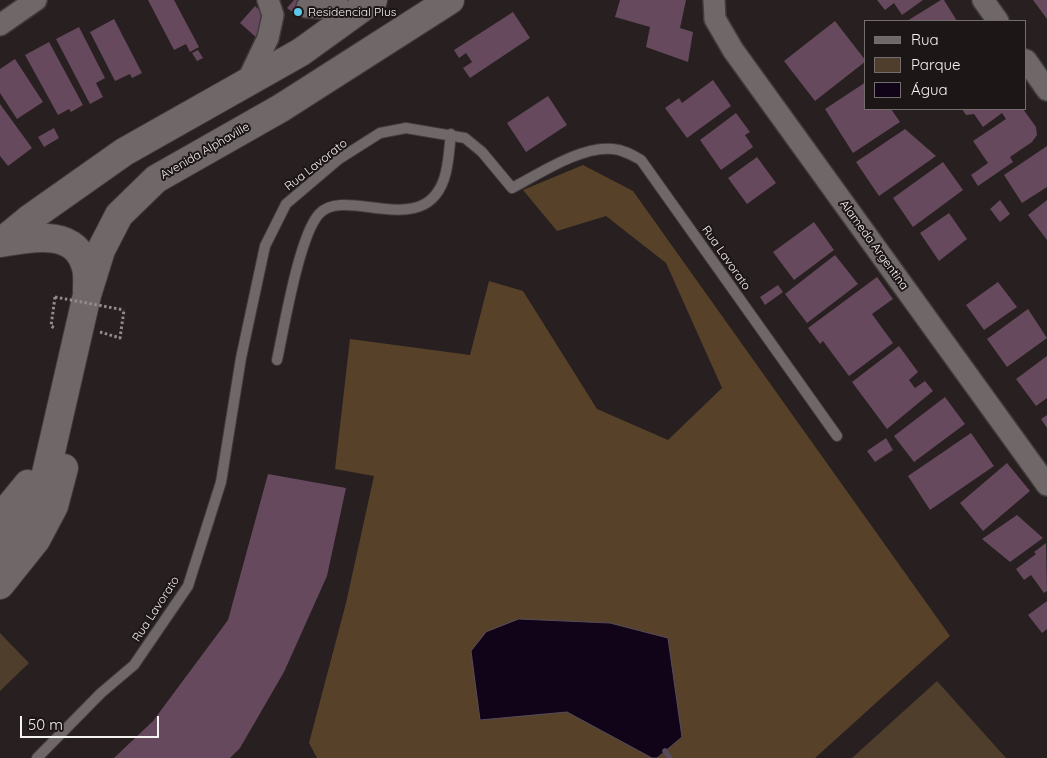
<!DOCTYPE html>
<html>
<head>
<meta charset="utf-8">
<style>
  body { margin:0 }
  #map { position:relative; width:1047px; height:758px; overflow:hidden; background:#271f20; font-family:Quicksand,sans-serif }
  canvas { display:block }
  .legend { position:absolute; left:864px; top:20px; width:162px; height:90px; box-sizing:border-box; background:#1d1616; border:1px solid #746e6e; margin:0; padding:6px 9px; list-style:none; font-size:15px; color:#f7f2f2 }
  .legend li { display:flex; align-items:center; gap:10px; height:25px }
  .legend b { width:25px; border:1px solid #746e6e }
  .scale { position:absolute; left:20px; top:716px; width:139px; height:22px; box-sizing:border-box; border:2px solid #f7f2f2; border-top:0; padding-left:6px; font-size:15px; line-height:18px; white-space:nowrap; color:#f7f2f2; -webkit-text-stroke:4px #1d1616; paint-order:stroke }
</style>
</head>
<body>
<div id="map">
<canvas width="1047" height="758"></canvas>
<ul class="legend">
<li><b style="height:6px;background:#706768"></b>Rua</li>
<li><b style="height:14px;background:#4f3e2b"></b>Parque</li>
<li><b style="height:14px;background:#110419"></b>Água</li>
</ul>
<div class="scale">50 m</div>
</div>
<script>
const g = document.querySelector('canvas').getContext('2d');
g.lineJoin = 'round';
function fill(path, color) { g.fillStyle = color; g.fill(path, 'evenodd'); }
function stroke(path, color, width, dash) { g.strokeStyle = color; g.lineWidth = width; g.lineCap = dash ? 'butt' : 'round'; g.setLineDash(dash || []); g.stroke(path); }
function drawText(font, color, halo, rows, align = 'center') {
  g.font = font + ' Quicksand,sans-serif'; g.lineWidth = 4; g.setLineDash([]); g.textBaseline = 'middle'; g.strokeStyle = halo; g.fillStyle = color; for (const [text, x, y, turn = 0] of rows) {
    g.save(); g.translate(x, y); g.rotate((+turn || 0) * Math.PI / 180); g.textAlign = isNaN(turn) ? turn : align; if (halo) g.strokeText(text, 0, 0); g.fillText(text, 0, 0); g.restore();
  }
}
fill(new Path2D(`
  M0,633l29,30 -29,28z
  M937,681l69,77h-154z`), '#4f3e2b');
fill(new Path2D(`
  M583,165l50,26 317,445 -135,122h-498l-8,-15 37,-140 28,-127 -39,-7 15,-130 120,16 19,-74 34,10 74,118 71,31 54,-52 -56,-125 -60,-47 -49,15 -34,-41z`), '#574229');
const water = new Path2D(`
  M519,619l91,4 58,15 14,99 -25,21h-5l-85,-46 -87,8 -9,-69 15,-19z`);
fill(water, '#110419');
stroke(water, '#564b5a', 1);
stroke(new Path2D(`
  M665,751l5,7`), '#564b5a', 5.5);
fill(new Path2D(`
  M148,0h26l25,47 -9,5 -4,-8 -12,6z
  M294,0h19l-14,17 -12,-9z
  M620,0h66l-6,28 13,4 -5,30 -42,-15 4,-20 -35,-10z
  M877,0h46l-21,15 -8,-12 -9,7z
  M941,0h3l13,21h-50z
  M1033,0h14v19z
  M255,6l10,9 -6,25 -19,-17z
  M513,12l17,26 -60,40 -7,-10 9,-6 -6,-9 -7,5 -5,-8z
  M114,19l28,54 -10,5 -2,-4 -15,7 -25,-49z
  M835,21l31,40 -51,40 -31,-40z
  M79,27l26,51 -9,5 7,14 -13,7 -34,-65z
  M49,42l34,63 -12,7 -2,-3 -11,6 -33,-60z
  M198,50l5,8 -6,3 -5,-8z
  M15,59l28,43 -26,17 -17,-26v-24z
  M713,80l18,26 -44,32 -22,-30 14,-10 3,5z
  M866,82v27h25l9,13 -47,31 -28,-44z
  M548,96l19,29 -41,27 -19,-29z
  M0,104l32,44 -24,18 -8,-10z
  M962,109h61l13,18 1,8 -5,7 -22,15 3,5 -35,24 -7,-11 17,-12 -15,-22 33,-22 -4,-6 -19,14 -9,-13 -8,1z
  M736,113l14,19 -5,3 8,12 -32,23 -21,-30z
  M54,128l5,10 -15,9 -6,-10z
  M905,129l31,27 -57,40 -23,-34z
  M1047,146v41l-25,16 -18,-28z
  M757,157l19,26 -29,21 -19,-26z
  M943,162l20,28 -50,37 -20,-29z
  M1000,200l10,14 -10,8 -10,-13z
  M1047,200v40l-19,-25z
  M949,213l18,26 -28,22 -19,-28z
  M814,222l20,28 -40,30 -21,-28z
  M835,255l23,29 -51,39 -22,-29z
  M877,277l16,22 -21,15 21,29 -44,33 -26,-35 -3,3 -12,-16z
  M998,282l19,25 -33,23 -18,-25z
  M778,285l5,7 -18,13 -5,-8z
  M1028,309l19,29 -40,29 -20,-28z
  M899,346l19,26 -9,8 6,8 10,-7 8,10 -46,38 -35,-47z
  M1047,356v42l-11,8 -20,-27z
  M945,397l20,27 -51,38 -20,-26z
  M1047,415v13l-6,-9z
  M971,433l23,33 -64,44 -22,-34z
  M886,438l7,12 -18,12 -8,-11z
  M1007,463l23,28 -47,40 -23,-28z
  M268,474l78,14 -19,88 -43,96 -44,76 -10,10h-116l39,-37 75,-101z
  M1017,515l26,23 -33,24 -28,-23z
  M1046,543l1,48 -3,2 -13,-18 -7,5 -8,-11 20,-15 -2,-2z
  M1047,601v28l-5,4 -14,-18z`), '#66495c');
const service = new Path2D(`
  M277,360c7,-32 22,-124 42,-146 26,-29 104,27 125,-35 5,-14 5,-31 7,-45
  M37,758l64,-65 33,-28 54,-79 33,-104 20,-124 24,-112 21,-42 53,-45 41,-26 26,-5 59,10 17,14 30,36c27,-14 70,-43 101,-39 11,1 19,6 28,11l196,276`);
const minor = new Path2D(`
  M714,0l1,19 18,31 314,435
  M983,0l15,21
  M307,7l16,1 14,-8
  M0,25l36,-25
  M1026,60l21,30
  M246,84l22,-46 5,-23 -5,-15`);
const secondary = new Path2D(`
  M0,243l29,-24 95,-67 177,-100 72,-52
  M0,243c30,-5 76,-16 86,25 2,7 1,16 1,23
  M0,518l28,-34
  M0,551l28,-38 16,-31 43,-187 14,-45 18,-35 37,-36 125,-71 169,-108
  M0,585l36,-45 18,-34 10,-38`);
stroke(service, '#423c3c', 12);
stroke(minor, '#423c3c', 24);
stroke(secondary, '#423c3c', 30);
stroke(new Path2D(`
  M55,297l-4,29 5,3
  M100,332l20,6 4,-28`), '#928c8c', 3, [2.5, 2.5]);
stroke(service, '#706768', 10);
stroke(minor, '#706768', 21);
stroke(secondary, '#706768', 28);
stroke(new Path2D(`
  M55,297l69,13`), '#928c8c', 3, [2.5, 2.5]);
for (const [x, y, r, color] of [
  [298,12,5,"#5dc7e8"]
]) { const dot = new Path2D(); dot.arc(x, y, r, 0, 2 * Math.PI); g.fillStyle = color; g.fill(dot); stroke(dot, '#1d1616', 2); }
drawText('12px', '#f7f2f2', '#1d1616', [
  ["Residencial Plus",308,12]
], 'left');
drawText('12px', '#f7f2f2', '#1d1616', [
  ["Avenida Alphaville",205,151,-30],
  ["Rua Lavorato",316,165,-38],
  ["Alameda Argentina",874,245,54],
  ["Rua Lavorato",726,258,55],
  ["Rua Lavorato",156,609,-57]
]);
</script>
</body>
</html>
